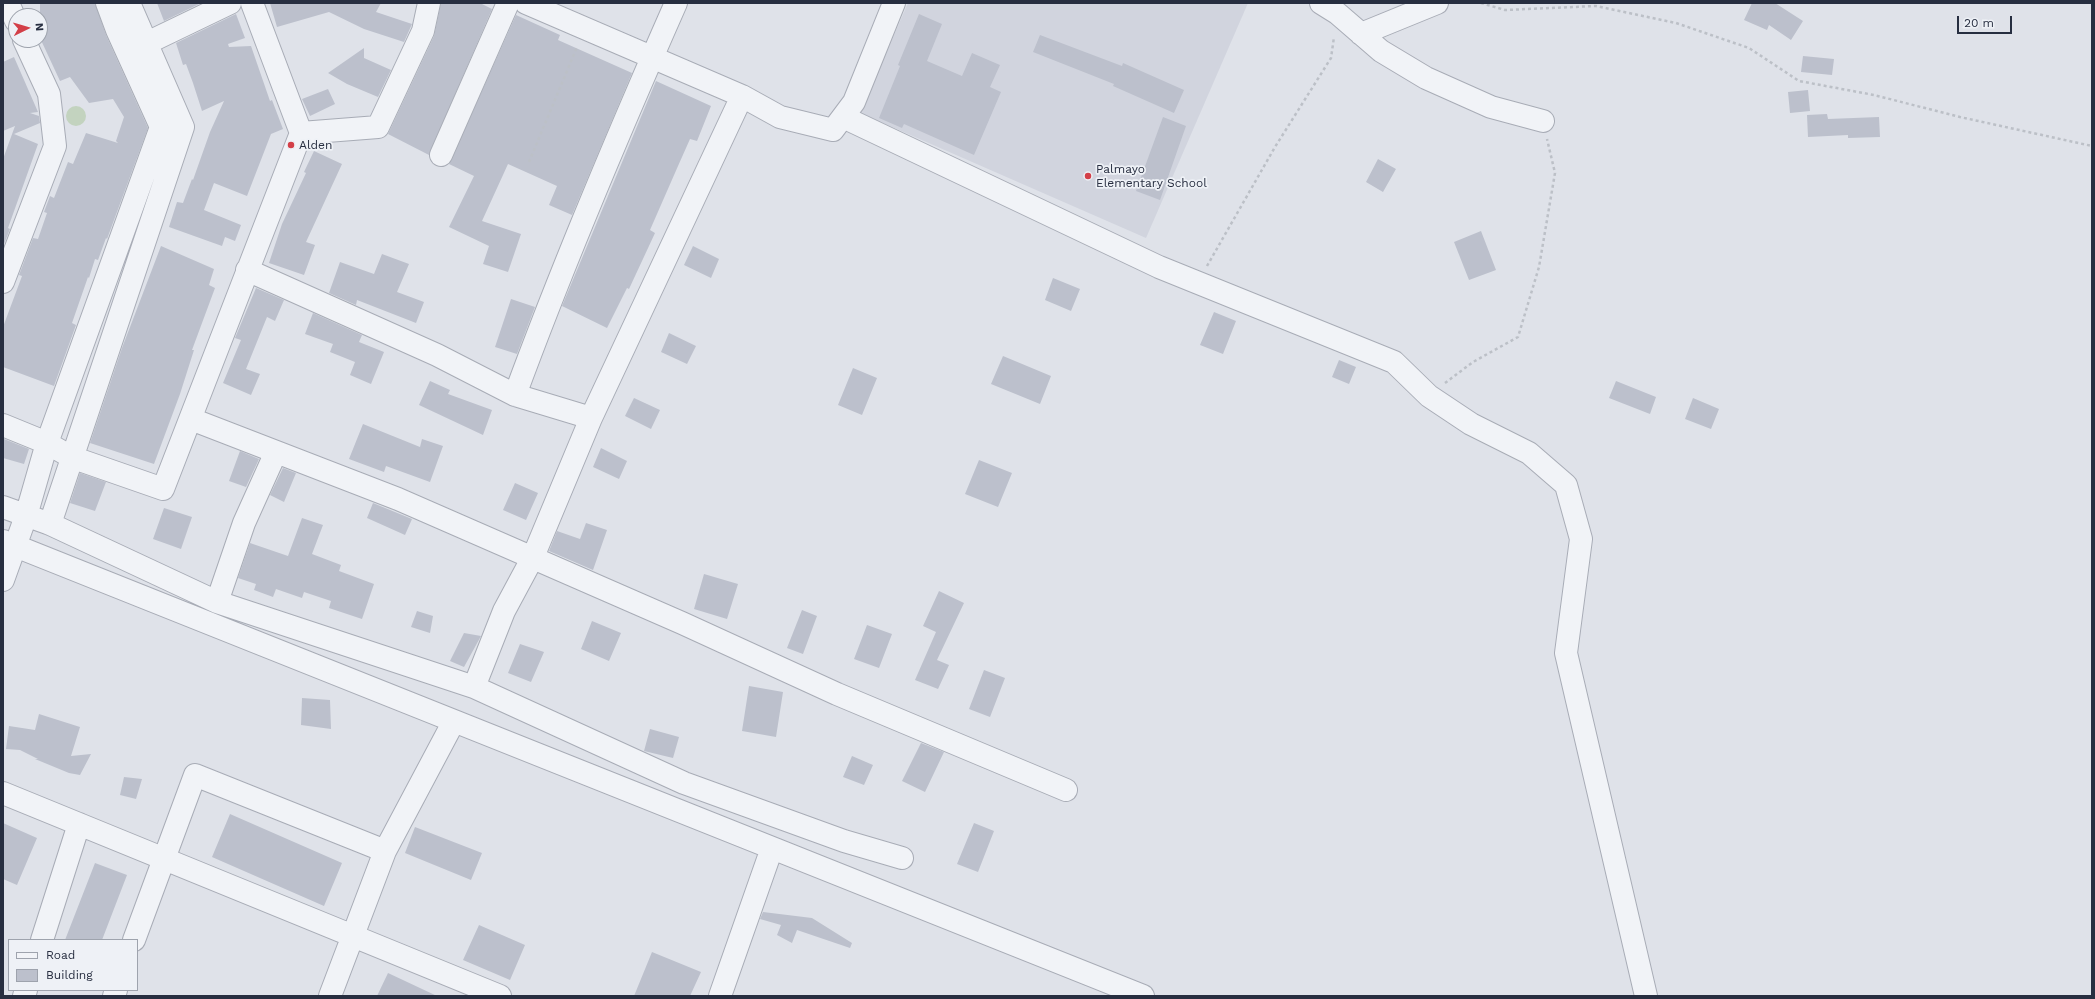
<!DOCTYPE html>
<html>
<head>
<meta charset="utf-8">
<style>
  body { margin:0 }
  #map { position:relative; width:2095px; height:999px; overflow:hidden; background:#dfe2e9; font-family:"Work Sans",sans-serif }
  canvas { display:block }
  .frame { position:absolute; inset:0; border:4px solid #272e40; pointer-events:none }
  .legend { position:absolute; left:8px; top:939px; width:130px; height:52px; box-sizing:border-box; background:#eef1f6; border:1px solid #9ea3ad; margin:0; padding:5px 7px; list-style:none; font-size:12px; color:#272e40 }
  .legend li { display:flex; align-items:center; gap:8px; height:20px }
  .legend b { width:20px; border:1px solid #9ea3ad }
  .north { position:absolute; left:8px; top:8px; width:40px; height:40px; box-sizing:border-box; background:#eef1f6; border:1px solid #9ea3ad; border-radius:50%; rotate:85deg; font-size:11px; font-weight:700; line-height:16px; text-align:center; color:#272e40 }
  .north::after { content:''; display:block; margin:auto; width:14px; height:18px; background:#d33f48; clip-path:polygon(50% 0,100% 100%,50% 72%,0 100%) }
  .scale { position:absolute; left:1957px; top:16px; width:55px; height:18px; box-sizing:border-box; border:2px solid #272e40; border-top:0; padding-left:5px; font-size:12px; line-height:14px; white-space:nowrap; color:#272e40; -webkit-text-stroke:3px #eef1f6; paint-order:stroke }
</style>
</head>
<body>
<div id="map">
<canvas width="2095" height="999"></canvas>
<div class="frame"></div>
<ul class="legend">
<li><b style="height:5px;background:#f1f3f7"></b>Road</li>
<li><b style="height:11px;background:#bcc0cc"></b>Building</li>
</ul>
<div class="north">N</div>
<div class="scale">20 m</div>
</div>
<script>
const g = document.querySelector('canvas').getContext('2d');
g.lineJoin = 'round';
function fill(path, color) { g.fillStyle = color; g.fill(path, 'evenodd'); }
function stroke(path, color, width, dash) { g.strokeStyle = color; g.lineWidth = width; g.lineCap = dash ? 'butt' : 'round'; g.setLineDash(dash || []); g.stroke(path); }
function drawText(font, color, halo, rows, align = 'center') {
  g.font = font + ' "Work Sans",sans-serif'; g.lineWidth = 3.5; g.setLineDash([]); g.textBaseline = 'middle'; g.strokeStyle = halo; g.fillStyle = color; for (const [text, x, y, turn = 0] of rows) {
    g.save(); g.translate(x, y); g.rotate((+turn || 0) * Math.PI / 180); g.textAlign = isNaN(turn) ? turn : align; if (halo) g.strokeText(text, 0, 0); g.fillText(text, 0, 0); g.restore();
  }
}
fill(new Path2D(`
  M908,3h340l-102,235 -286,-125z`), '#d1d4de');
fill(new Path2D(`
  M66 116a10 10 0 1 1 20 0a10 10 0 1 1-20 0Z`), '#c3d3bf');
fill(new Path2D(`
  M40,3h55l11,32 42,93 -41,111 -1,-1 -8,22 -3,-1 -6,19 -1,-1 -16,46 4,2 -22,61 -51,-19v-40l19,-51 -3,-1 14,-37 5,1 9,-26 -3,-1 6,-16 4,2 14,-36 5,2 13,-31 32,10 -2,-2 8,-24 -11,-18 -24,4 -19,-26 -10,4 -20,-43z
  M157,3h44l-37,18z
  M270,3h111l-5,9 36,12 -8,18 -40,-13 -35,-17 -52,15z
  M441,3h39l12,6 -63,146 -41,-21 46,-98z
  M1752,3h23l28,18 -12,19 -22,-15 -2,5 -23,-10z
  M236,14l9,24 -17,6 1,3 22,-1 19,55 2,-1 11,29 -12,5 -24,62 -33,-13 -10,27 37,15 -6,16 -10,-4 -3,9 -53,-19 8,-25 6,1 9,-24 1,1 17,-48 14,-31 -22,10 -9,-28 -7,-19 -3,1 -7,-22z
  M919,14l23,10 -15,37 35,15 10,-23 28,12 -10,22 11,5 -27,63 -70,-31 -2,4 -23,-10 21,-52 -2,-1z
  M516,15l44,20 -2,5 74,33 -60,142 -23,-10 8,-19 -49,-22 -26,57 39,13 -13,38 -25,-8 6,-18 -40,-19 25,-51 -25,-12z
  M1040,35l82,31 1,-3 61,27 -10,23 -61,-27 1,-2 -81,-32z
  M364,48v10l27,12 -13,27 -31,-13 -19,-11z
  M1803,56l31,3 -2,16 -31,-3z
  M14,57l24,55 -8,1 9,3 1,7 -26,11 24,10 -30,84 2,1 -6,15 -1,-85 12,-33 -12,5v-69z
  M656,81l55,25 -14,35 -7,-2 -12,27 -28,64 5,3 -26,56 -2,-1 -20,40 -45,-22z
  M328,89l7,15 -25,12 -8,-17z
  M1808,90l2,21 -20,2 -2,-21z
  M1827,114l1,5 51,-2 1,20 -32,1v-3l-40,2 -1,-22z
  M1163,117l23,9 -26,74 -24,-9z
  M314,151l28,13 -36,78 9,3 -11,30 -35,-12 13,-39 24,-51 -2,-1z
  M1378,159l18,10 -13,23 -17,-10z
  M1481,231l15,39 -27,10 -15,-38z
  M161,246l53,23 -5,16 6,3 -23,62h2l-14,44 -26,70 -64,-21 32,-95z
  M693,246l26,13 -8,19 -27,-13z
  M382,254l27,10 -12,28 27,10 -8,21 -59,-23 -1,5 -27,-12 11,-31 34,12z
  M1053,278l27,11 -9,22 -26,-11z
  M256,288l28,12 -9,21 -8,-4 -21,52 14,5 -9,21 -28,-12 18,-43 -6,-2z
  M511,299l24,8 -18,47 -22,-7z
  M1214,312l22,9 -13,33 -23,-9z
  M313,313l49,22 -3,7 25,10 -13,32 -21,-9 5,-13 -25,-10 3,-8 -28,-10z
  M669,333l27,13 -9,18 -26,-12z
  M1003,356l48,20 -11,28 -49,-20z
  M1339,360l17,7 -7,17 -17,-7z
  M853,368l24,10 -15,37 -24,-10z
  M430,381l20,9 -2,4 44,16 -9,25 -64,-30z
  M1616,381l40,16 -6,17 -41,-16z
  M634,398l26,12 -9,19 -26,-13z
  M1693,398l26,11 -8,20 -26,-10z
  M363,424l57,23 2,-8 21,7 -13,36 -44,-16 -2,6 -35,-13z
  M4,439l25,10 -5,15 -21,-6z
  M601,448l26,13 -8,18 -26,-12z
  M240,451l19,8 -13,28 -17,-6z
  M979,460l33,13 -14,34 -33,-13z
  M283,468l13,5 -12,29 -14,-7z
  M80,473l26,9 -11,29 -25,-8z
  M515,483l23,10 -12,27 -23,-10z
  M373,503l39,16 -7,16 -38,-17z
  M164,508l28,9 -11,32 -28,-10z
  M302,518l21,7 -11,29 29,11 -2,6 35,13 -12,35 -33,-11 2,-7 -27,-9 -2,6 -26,-9 -3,8 -19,-7 2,-6 -18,-6 12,-35 38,13z
  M586,523l21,7 -14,40 -44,-19 8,-20 23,8z
  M704,574l34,10 -11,35 -33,-10z
  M939,591l25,12 -27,57 12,5 -11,24 -23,-9 21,-48 -13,-6z
  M802,610l15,6 -14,38 -16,-6z
  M417,611l16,5 -3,17 -19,-6z
  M592,621l29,12 -12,28 -28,-12z
  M867,625l25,9 -13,34 -25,-9z
  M464,633l17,3 -17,31 -14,-6z
  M520,644l24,8 -13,30 -23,-9z
  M984,670l21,8 -15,39 -21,-8z
  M749,686l34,6 -7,45 -34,-6z
  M302,698l28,2 1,29 -30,-4z
  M39,714l41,13 -9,29 20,-2 -11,21 -11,-2 -34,-14h3l-18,-9 -14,-1 3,-23 26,4z
  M650,729l29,8 -6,21 -29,-7z
  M921,743l23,9 -19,40 -23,-11z
  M852,756l21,9 -9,20 -21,-8z
  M124,777l18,2 -6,20 -16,-4z
  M230,814l112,49 -18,43 -112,-49z
  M3,823l34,15 -20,47 -14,-6z
  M974,823l20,8 -16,41 -21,-8z
  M415,827l67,26 -11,27 -66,-27z
  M95,863l32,12 -25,65h-37z
  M763,912l49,6 40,25 -2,5 -53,-18 -5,13 -15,-8 4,-10 -21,-6z
  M479,925l46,20 -15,35 -47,-20z
  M652,952l49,20 -11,24h-56z
  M388,973l49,23h-60z`), '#bcc0cc');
const minor = new Path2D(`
  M8,3l8,18
  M526,3l216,93 38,21 53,13 21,-28 40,-99
  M1321,3l16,10 44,38 45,27 65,29 52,14
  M1361,34l76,-31
  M147,43l83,-40
  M843,117l316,150 235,95 35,34 42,28 58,29 37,32 15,54 -15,114 80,343
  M301,133l77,-6 45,-96 6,-28
  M441,155l67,-152
  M247,270l190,85 78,40c49,-133 104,-263 161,-392
  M3,282l52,-136 -6,-52 -25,-54
  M515,395l76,23
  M191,419l207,80 284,124 155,71 229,96
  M3,425l44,18 24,14 92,32 138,-356 -49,-130
  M3,507l47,17 167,78 257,85 210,96 160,58 58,17
  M50,524l133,-397 -54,-124
  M3,541l1140,455
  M3,580l23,-64 21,-73 114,-316 -44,-97 -10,-27
  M217,602l27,-79 32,-71
  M474,687l30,-76 29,-54 58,-139 151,-322
  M3,793l497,203
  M42,940l37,-116
  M134,940l61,-165 190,76
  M24,996l2,-6
  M114,996l2,-6
  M330,996l55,-145 69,-130
  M720,996l52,-148`);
stroke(minor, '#a8acb6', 24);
stroke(new Path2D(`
  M1481,3l24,7 91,-4 80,17 73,25 50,33 75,14 86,22 132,29
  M529,162l48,-115
  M1207,266l68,-119 56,-89 3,-21
  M1445,383l28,-21 45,-25 21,-70 16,-94 -8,-34`), '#bcc0c7', 2.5, [3, 3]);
stroke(minor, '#f1f3f7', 22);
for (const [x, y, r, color] of [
  [291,145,4,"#d33f48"],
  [1088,176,4,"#d33f48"]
]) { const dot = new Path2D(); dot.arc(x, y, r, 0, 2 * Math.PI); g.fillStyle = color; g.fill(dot); stroke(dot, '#eef1f6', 1.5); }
drawText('12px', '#272e40', '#eef1f6', [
  ["Alden",299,145],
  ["Palmayo",1096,169],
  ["Elementary School",1096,183]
], 'left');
</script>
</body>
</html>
